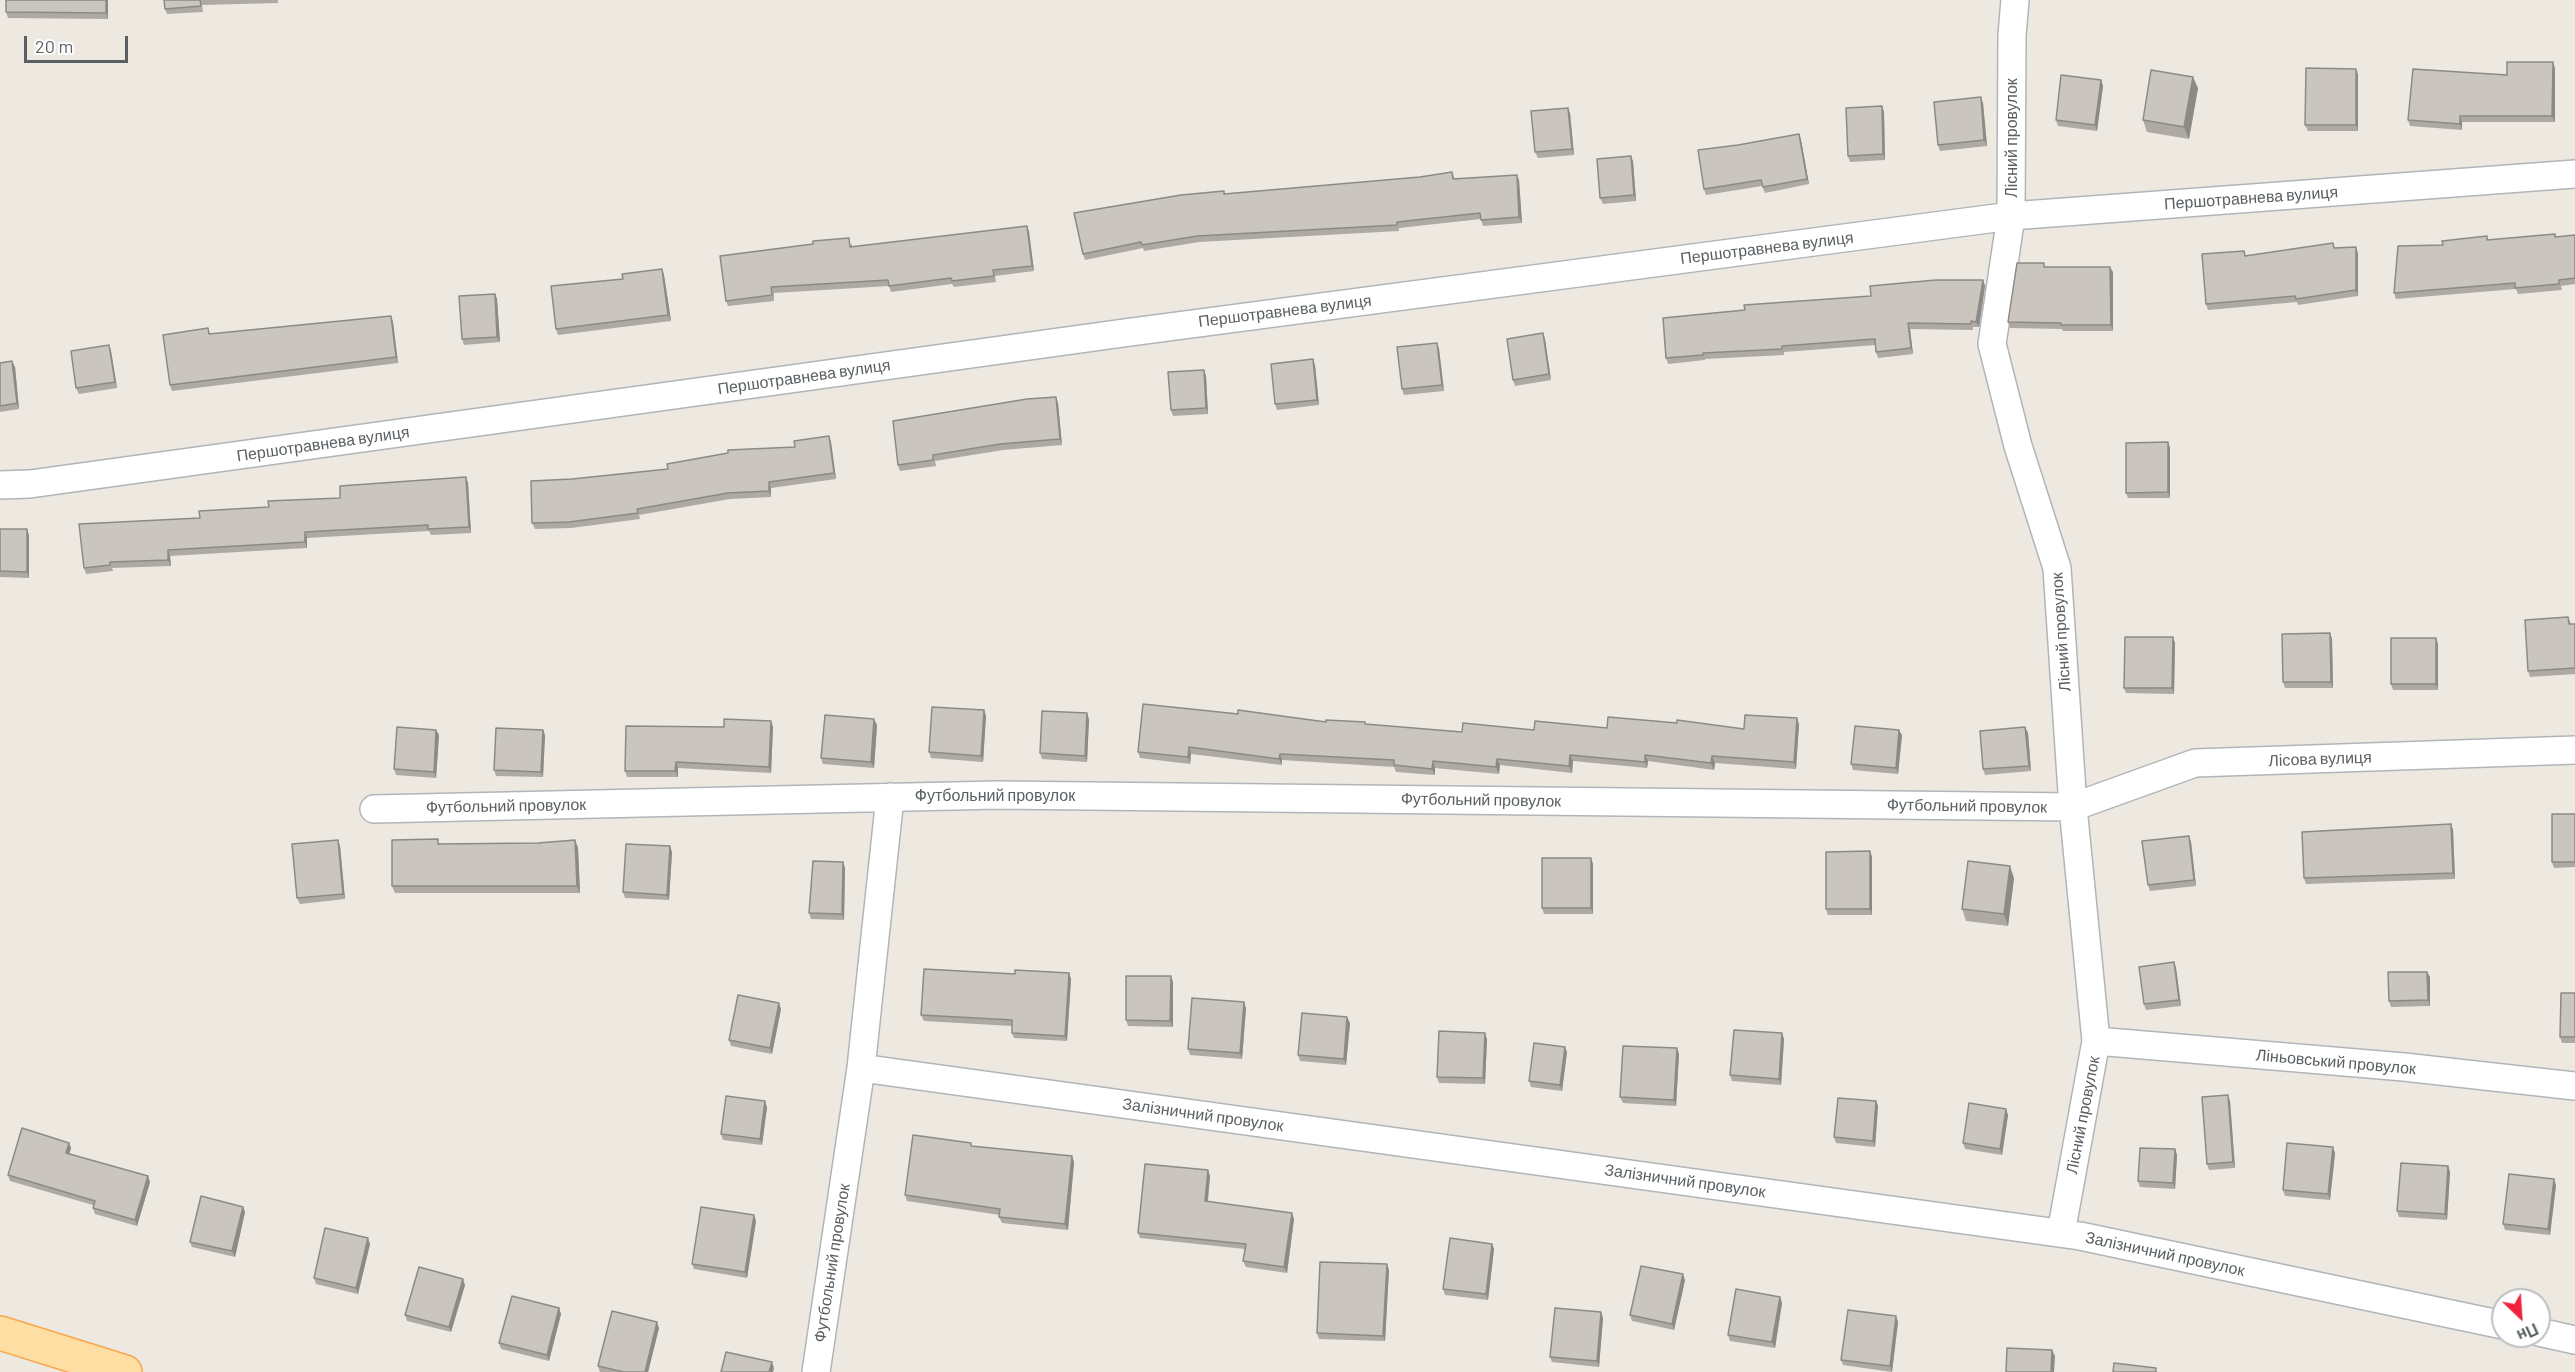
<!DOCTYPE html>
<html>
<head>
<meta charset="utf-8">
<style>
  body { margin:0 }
  #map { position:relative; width:2575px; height:1372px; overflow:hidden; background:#ede8e0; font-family:Barlow,sans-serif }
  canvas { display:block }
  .north { position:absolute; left:2491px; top:1288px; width:60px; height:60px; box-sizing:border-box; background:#fff; border:2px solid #bdbfc0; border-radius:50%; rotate:155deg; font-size:16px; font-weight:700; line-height:24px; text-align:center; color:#595f62 }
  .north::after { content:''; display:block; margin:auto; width:21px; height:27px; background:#f1223b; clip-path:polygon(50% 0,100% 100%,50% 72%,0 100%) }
  .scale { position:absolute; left:24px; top:36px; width:104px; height:27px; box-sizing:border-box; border:3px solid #595f62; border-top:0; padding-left:8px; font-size:18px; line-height:21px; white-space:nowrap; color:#595f62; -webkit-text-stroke:4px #fff; paint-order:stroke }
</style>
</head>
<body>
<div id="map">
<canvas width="2575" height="1372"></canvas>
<div class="north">Пн</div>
<div class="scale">20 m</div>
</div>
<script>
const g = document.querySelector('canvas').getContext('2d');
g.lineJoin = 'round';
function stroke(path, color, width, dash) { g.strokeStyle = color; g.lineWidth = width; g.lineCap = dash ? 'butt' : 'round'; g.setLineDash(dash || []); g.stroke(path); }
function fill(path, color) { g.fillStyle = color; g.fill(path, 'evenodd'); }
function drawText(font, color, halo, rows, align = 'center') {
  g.font = font + ' Barlow,sans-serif'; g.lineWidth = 4.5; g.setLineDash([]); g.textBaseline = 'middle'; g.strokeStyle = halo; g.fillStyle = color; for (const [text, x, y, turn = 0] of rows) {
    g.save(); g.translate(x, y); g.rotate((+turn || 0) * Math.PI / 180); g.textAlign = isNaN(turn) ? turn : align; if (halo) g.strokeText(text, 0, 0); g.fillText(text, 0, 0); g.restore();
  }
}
const street = new Path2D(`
  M2015,0l-3,35 -1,181 -19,128 26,102 39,122 16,239 23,234 -35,192
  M0,485l30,-1 1101,-152 880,-116 564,-42
  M374,809l624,-14 1075,12 122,-44 380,-13
  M2096,1041l308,26 171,19
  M861,1068l1219,168 423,89
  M2539,1332l36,8
  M816,1372l45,-304 29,-271`);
const primary = new Path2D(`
  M0,1333l125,39`);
stroke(street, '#b1b5b9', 30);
stroke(primary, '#f8a64e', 36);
stroke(street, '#fff', 27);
stroke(primary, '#ffdea3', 33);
fill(new Path2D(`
  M108,0v19l-100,-1 -2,-6z
  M164,0h114v3l-76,2 1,7 -36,2 -2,-5z
  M2555,68v54h-93v8l-52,-4 -2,-6 99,-45z
  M2358,74v57h-50l-3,-6z
  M2101,80l2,6 -6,45 -39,-5 -2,-6z
  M2198,88l-9,51 -42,-7 -4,-12z
  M1983,103l4,43 -47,5 -2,-6z
  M1882,106l2,6 1,48 -35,2 -2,-6z
  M1570,113l4,42 -36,3 -3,-6z
  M1799,134l2,6 8,44 -44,9 -3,-7 -56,9 -2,-6 34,-44z
  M1633,161l3,40 -33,3 -3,-6z
  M1452,172l3,7 64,1 3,43 -39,3 -2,-7 -82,9v3l-200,11 -55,9 -1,-3 -58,12 -2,-6 141,-63 1,3 195,-17z
  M1027,226l2,6 5,39 -39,5 1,6 -42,5 -2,-3 -61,8 -2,-6 -115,7v8l-46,5 -2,-5 126,-57v3z
  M2555,234l1,3 19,-2v49l-14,2 1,4 -44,4 -2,-5 -120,10 -2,-6 93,-57 1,4z
  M2335,248l23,5v43l-60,9 -1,-3 -89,8 -2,-6 40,-48z
  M2045,267l68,5v59h-50l-1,-2 -52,-1 -2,-6z
  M662,269l2,6 7,46 -113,14 -2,-6 67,-50z
  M1983,280l2,6 -6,41h-6v3l-63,-1 3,25 -35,4 -2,-6v-7l-92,7v3l-79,4v1l-37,4 -2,-6 205,-62z
  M495,294l2,5 3,43 -36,3 -2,-6z
  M391,316l2,6 5,41 -226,28 -2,-6 38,-57 2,6z
  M1543,333l2,6 6,41 -36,6 -2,-6z
  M109,345l2,6 6,37 -38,6 -3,-6z
  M1439,349l5,42 -40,4 -2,-6z
  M0,363l15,4 4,42 -19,3z
  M1315,365l4,40 -42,5 -2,-6z
  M1204,370l2,6 2,38 -35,2 -2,-6z
  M1058,403l4,42 -59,5 -68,11 1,5 -36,5 -2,-6z
  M829,436l2,6 5,37 -65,9v9l-41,2 -91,16 1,4 -69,9 -36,1 -3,-6 40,-44 96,-10 127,-22z
  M2168,442l2,6v50h-42l-2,-5z
  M466,477l2,6 3,50 -40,2 -2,-4 -122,7v10l-137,8 1,10 -59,2 1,3 -27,3 -2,-6 116,-50 69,-11 71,-9z
  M0,529l29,6v43l-29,-1z
  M2568,617l3,7h4v50l-45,3 -2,-6z
  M2330,633l2,6 1,49h-48l-2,-6z
  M2436,638l2,6v46h-45l-2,-6z
  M2175,643l-1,51 -48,-1 -2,-5z
  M984,710l2,6 -3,46 -52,-4 -2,-6z
  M1238,714l88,8 40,2 96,8 145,-4 137,1 55,-5 -3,45 -81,-6 -1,7 -66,-9 -1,7 -74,-7 -1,12 -72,-8 -1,9 -64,-6v7l-39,-3 -2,-5 -112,-7v5l-91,-11 -1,10 -50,-6 -2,-6z
  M1089,719l-2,43 -45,-3 -2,-6z
  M771,721l2,6 -2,46 -93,-5v9h-51l-2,-6 99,-44z
  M877,725l-3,43 -51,-4 -2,-6z
  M2025,727l3,6 3,38 -46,4 -2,-6z
  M436,730l3,5 -3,43 -40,-3 -2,-6z
  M543,730l2,5 -2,42 -47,-1 -2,-6z
  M1902,735l-4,39 -45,-4 -2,-6z
  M2575,814v53l-21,1 -2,-6z
  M2451,824l2,6 2,49 -149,5 -2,-6z
  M575,840l3,8 2,45h-185l-3,-7 146,-43z
  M2191,842l5,44 -46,5 -2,-6z
  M340,846l5,53 -45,5 -3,-6z
  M1870,851l2,6v58h-44l-2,-6z
  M672,852l-3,48 -44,-2 -2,-6z
  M1591,858l2,6v50h-49l-2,-6z
  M843,862l2,6 -1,52 -33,-1 -2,-6z
  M2014,878l-6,48 -42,-5 -4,-12z
  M2174,962l2,6 5,38 -35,4 -2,-6z
  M2427,972l3,5v29l-39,1 -2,-6z
  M1069,973l2,6 -4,62 -53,-3 -2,-5v-7l-88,-5 -3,-6 94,-41z
  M1173,982v45l-45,-1 -2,-6z
  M2575,993v50h-13l-2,-6z
  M1246,1008l-4,51 -52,-4 -2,-6z
  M781,1009l-9,45 -41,-8 -2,-6z
  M1350,1023l-4,42 -46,-4 -2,-6z
  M1782,1033l2,6 -3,46 -49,-4 -2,-6z
  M1487,1039l-2,45 -46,-1 -2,-6z
  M1677,1048l2,6 -3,52 -53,-3 -3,-6z
  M1567,1052l-5,39 -31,-4 -2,-6z
  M1876,1101l2,5 -3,41 -39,-4 -2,-6z
  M2230,1101l5,67 -26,2 -2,-6z
  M767,1107l-5,38 -39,-5 -2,-6z
  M2006,1109l2,6 -6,40 -37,-6 -2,-6z
  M69,1143l2,5 -2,6 81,28 -13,44 -42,-12 -2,-6v-3l-83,-24 -2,-6z
  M972,1146l100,10 2,6 -6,68 -66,-7 -3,-6 1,-2 -93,-14 -2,-6z
  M2175,1149l2,6 -2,34 -35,-2 -2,-6z
  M2335,1153l-5,47 -45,-4 -2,-6z
  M2448,1166l2,6 -3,48 -48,-3 -2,-6z
  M1210,1176l-2,25 86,18 -7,54 -41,-6 -3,-6 2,-12 -105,-11 -2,-5z
  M2556,1185l-6,50 -45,-5 -2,-6z
  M243,1207l2,5 -10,45 -43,-10 -2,-5z
  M754,1215l2,6 -9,57 -53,-9 -2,-5z
  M370,1244l-12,50 -42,-10 -2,-6z
  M1492,1244l2,5 -6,51 -43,-5 -2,-6z
  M1389,1270l-4,71 -66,-2 -2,-6z
  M1685,1280l-11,50 -42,-9 -2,-6z
  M465,1285l-14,47 -44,-11 -2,-6z
  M1780,1297l2,6 -7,45 -45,-7 -2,-6z
  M559,1308l2,6 -12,47 -48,-12 -2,-6z
  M1896,1316l2,6 -6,50 -49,-7 -2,-5z
  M1603,1318l-4,49 -47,-5 -2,-5z
  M659,1328l-11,44h-48l-2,-6z`), '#aea9a4');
fill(new Path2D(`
  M106,0h2v19l-2,-6z
  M2553,62l2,6v54l-3,-6z
  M2356,69l2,5v57l-2,-6z
  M2193,77l5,11 -9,51 -5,-12z
  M2101,80l2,6 -6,45 -2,-6z
  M1981,97l2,6 4,43 -3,-6z
  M1882,106l2,6 1,48 -2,-6z
  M1568,108l2,5 4,42 -2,-6z
  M2460,116l2,6v8l-2,-6z
  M1799,134l2,6 8,44 -2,-5z
  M1631,156l2,5 3,40 -2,-6z
  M1517,175l2,5 3,43 -3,-6z
  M1027,226l2,6 5,39 -2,-5z
  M2356,247l2,6v43l-2,-6z
  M2110,267l3,5v59l-2,-6z
  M662,269l2,6 7,46 -3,-6z
  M1983,280l2,6 -6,41 -3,-5z
  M495,294l2,5 3,43 -3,-5z
  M391,316l2,6 5,41 -2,-6z
  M1908,323l2,6 3,25 -2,-6z
  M1543,333l2,6 6,41 -2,-6z
  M1437,343l2,6 5,42 -2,-6z
  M109,345l2,6 6,37 -2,-6z
  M1313,359l2,6 4,40 -2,-5z
  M12,361l3,6 4,42 -2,-6z
  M1204,370l2,6 2,38 -2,-6z
  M1056,397l2,6 4,42 -2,-6z
  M829,436l2,6 5,37 -2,-6z
  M2168,442l2,6v50l-2,-6z
  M466,477l2,6 3,50 -2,-6z
  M769,482l2,6v9l-2,-6z
  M27,529l2,6v43l-2,-6z
  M305,532l2,6v10l-2,-6z
  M168,550l2,6 1,10 -3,-6z
  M2330,633l2,6 1,49 -2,-6z
  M2173,637l2,6 -1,51 -2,-6z
  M2436,638l2,6v46l-2,-6z
  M984,710l2,6 -3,46 -2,-6z
  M1087,713l2,6 -2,43 -2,-6z
  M1797,718l2,6 -3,45 -2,-7z
  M874,719l3,6 -3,43 -3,-6z
  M771,721l2,6 -2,46 -2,-6z
  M2025,727l3,6 3,38 -2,-5z
  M436,730l3,5 -3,43 -2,-6z
  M543,730l2,5 -2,42 -2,-5z
  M1899,730l3,5 -4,39 -2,-6z
  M1189,747l2,7 -1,10 -2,-7z
  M1280,754l2,6v5l-3,-6z
  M1570,755l3,6 -1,12 -3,-7z
  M1645,755l3,6 -1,7 -2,-6z
  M1712,756l3,7 -1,7 -3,-7z
  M1497,759l3,6 -1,9 -3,-7z
  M1433,761l2,7v7l-3,-6z
  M676,762l2,6v9l-3,-6z
  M2451,824l2,6 2,49 -2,-6z
  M2189,836l2,6 5,44 -2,-6z
  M338,840l2,6 5,53 -2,-5z
  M575,840l3,8 2,45 -3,-7z
  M670,846l2,6 -3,48 -2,-5z
  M1870,851l2,6v58l-2,-6z
  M1591,858l2,6v50l-2,-6z
  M843,862l2,6 -1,52 -2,-6z
  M2010,866l4,12 -6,48 -4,-12z
  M2174,962l2,6 5,38 -2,-6z
  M2427,972l3,5v29l-2,-6z
  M1069,973l2,6 -4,62 -2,-5z
  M1171,976l2,6v45l-3,-6z
  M1244,1002l2,6 -4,51 -2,-6z
  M779,1003l2,6 -9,45 -2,-6z
  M1347,1017l3,6 -4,42 -2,-6z
  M1485,1033l2,6 -2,45 -2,-6z
  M1782,1033l2,6 -3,46 -2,-6z
  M1565,1047l2,5 -5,39 -2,-6z
  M1677,1048l2,6 -3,52 -2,-6z
  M2228,1095l2,6 5,67 -2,-6z
  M765,1101l2,6 -5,38 -2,-6z
  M1876,1101l2,5 -3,41 -2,-6z
  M2006,1109l2,6 -6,40 -2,-6z
  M69,1143l2,5 -3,11 -2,-6z
  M2333,1147l2,6 -5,47 -2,-6z
  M2175,1149l2,6 -2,34 -2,-6z
  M1072,1156l2,6 -6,68 -3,-6z
  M2448,1166l2,6 -3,48 -2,-6z
  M1208,1170l2,6 -3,31 -2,-6z
  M148,1176l2,6 -13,44 -2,-6z
  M2554,1179l2,6 -6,50 -2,-6z
  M243,1207l2,5 -10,45 -3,-6z
  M1292,1213l2,6 -7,54 -3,-6z
  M754,1215l2,6 -9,57 -2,-6z
  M368,1238l2,6 -12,50 -2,-6z
  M1492,1244l2,5 -6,51 -2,-6z
  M1387,1264l2,6 -4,71 -2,-5z
  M1683,1274l2,6 -11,50 -2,-6z
  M463,1279l2,6 -14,47 -2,-5z
  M1780,1297l2,6 -7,45 -3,-6z
  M559,1308l2,6 -12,47 -2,-6z
  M1601,1312l2,6 -4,49 -2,-6z
  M1896,1316l2,6 -6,50 -2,-6z
  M657,1322l2,6 -11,44h-3z
  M2052,1350l3,6 -1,16h-3z
  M772,1362l2,6 -1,4h-4z`), '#8d8a86');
const building = new Path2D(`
  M6,0h100v13l-100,-1z
  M164,0h36l1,6 -36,3z
  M2507,62h46l-1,54h-92v8l-52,-4 5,-51 94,6z
  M2306,68l50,1v56h-51z
  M2151,70l42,7 -9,50 -41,-7z
  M2061,75l40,5 -6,45 -39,-5z
  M1981,97l3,43 -46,5 -4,-43z
  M1882,106l1,48 -35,2 -2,-48z
  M1568,108l4,41 -37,3 -4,-41z
  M1799,134l8,45 -44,8 -2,-7 -57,9 -6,-39 40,-5z
  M1631,156l3,39 -34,3 -3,-39z
  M1452,172l1,7 64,-4 2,42 -38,3 -1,-7 -83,9v3l-200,11 -55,9 -1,-3 -58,12 -9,-41 107,-18 43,-4v3l196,-17z
  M1027,226l5,40 -39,4 1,6 -42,5 -1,-3 -62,8 -1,-6 -117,7 1,8 -46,6 -6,-45 93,-12v-3l36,-3 1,9z
  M2555,234v3l20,-2v43l-16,2v4l-44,4v-5l-121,10 4,-47 45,-1 -1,-4 45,-5v4z
  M2333,243l1,5 22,-1v43l-60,9 -1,-3 -89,8 -4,-50 42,-3 1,5z
  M2017,263h27v4h66l1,58h-50v-2l-53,-1z
  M662,269l6,46 -112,14 -5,-43 72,-7 -1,-5z
  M1936,280h47l-7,42 -5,-1v3l-63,-1 3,25 -35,4 -1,-13 -93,7v3l-79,4v2l-37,3 -3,-40 82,-8 -1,-5 127,-9 -1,-10z
  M495,294l2,43 -35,2 -3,-43z
  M391,316l5,41 -226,28 -7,-50 45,-7 1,6z
  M1543,333l6,41 -36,6 -6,-41z
  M1437,343l5,42 -40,4 -5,-42z
  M109,345l6,37 -39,6 -5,-37z
  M1313,359l4,41 -42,4 -4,-40z
  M12,361l5,42 -17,3v-43z
  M1204,370l2,38 -35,2 -3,-38z
  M1056,397l4,42 -60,5 -67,11v5l-35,5 -5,-44 134,-22z
  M829,436l5,37 -65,9v9l-41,2 -91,16 1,4 -69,9 -37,1 -1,-42 41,-2 96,-10 -1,-5 61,-11v-3l67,-3 -1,-6z
  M2168,442v50l-42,1v-50z
  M466,477l3,50 -41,2v-4l-123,7v10l-137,8v10l-58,2v3l-26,3 -5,-44 121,-6 -1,-7 70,-4 -1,-6 72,-3v-12z
  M0,529h27v43l-27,-1z
  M2568,617l1,7h6v44l-47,3 -3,-51z
  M2330,633l1,49h-48l-1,-48z
  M2125,637h48l-1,51h-48z
  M2391,638h45v46h-45z
  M1143,704l95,10v-4l88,12v-2l39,2v2l97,8 1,-9 71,7 1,-9 72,7 1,-11 69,6v-3l67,9 1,-14 52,3 -3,44 -82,-6 -1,7 -66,-8v7l-75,-7 -1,11 -72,-7 -1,8 -63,-6 -1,8 -38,-4v-5l-114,-6 -1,5 -90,-12 -1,10 -50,-5z
  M932,707l52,3 -3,46 -52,-4z
  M1042,711l45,2 -2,43 -45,-3z
  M825,715l49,4 -3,43 -50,-4z
  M724,719l47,2 -2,46 -93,-5 -1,9h-50l1,-45 98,1z
  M1855,726l44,4 -3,38 -45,-4z
  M397,727l39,3 -2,42 -40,-3z
  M2025,727l4,39 -46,3 -3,-38z
  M496,728l47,2 -2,42 -47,-2z
  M2552,814h23v48h-23z
  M2451,824l2,49 -149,5 -2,-46z
  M2189,836l5,44 -46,5 -6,-44z
  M438,839v5l100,-1 37,-3 2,46h-185v-46z
  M338,840l5,54 -46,4 -5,-54z
  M626,844l44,2 -3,49 -44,-3z
  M1870,851v58h-44v-57z
  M1542,858h49v50h-49z
  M813,861l30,1 -1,52 -33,-1z
  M1968,861l42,5 -6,48 -42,-5z
  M2174,962l5,38 -35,4 -5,-37z
  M924,969l91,5v-4l54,3 -4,63 -53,-3v-13l-91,-5z
  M2388,972h39l1,28 -39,1z
  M1126,976h45l-1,45 -44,-1z
  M2561,993h14v44h-15z
  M738,995l41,8 -9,45 -41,-8z
  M1192,998l52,4 -4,51 -52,-4z
  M1302,1013l45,4 -3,42 -46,-4z
  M1734,1030l48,3 -3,46 -49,-4z
  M1439,1031l46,2 -2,45 -46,-1z
  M1534,1043l31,4 -5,38 -31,-4z
  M1623,1046l54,2 -3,52 -54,-3z
  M2228,1095l5,67 -26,2 -5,-67z
  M726,1096l39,5 -5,38 -39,-5z
  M1838,1098l38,3 -3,40 -39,-4z
  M1969,1103l37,6 -6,40 -37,-6z
  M22,1128l47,15 -3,10 82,23 -13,44 -42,-12 2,-7 -87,-26z
  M913,1135l58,8v3l101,10 -7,68 -66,-7 1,-8 -95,-14z
  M2287,1143l46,4 -5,47 -45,-4z
  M2140,1148l35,1 -2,34 -35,-2z
  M2401,1163l47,3 -3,48 -48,-3z
  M1145,1164l63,6 -3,31 87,12 -8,54 -41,-6 3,-17 -108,-11z
  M2509,1174l45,5 -6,50 -45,-5z
  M201,1196l42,11 -11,44 -42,-9z
  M701,1207l53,8 -9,57 -53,-8z
  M325,1228l43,10 -12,50 -42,-10z
  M1450,1238l42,6 -6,50 -43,-5z
  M1320,1262l67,2 -4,72 -66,-3z
  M1641,1266l42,8 -11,50 -42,-9z
  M419,1267l44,12 -14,48 -44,-12z
  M1736,1289l44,8 -8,45 -44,-7z
  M512,1296l47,12 -12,47 -48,-12z
  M1555,1308l46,4 -4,49 -47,-4z
  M1848,1310l48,6 -6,50 -49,-6z
  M612,1311l45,11 -12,50h-21l-26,-6z
  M2007,1348l45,2 -1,22h-45z
  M726,1352l46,10 -3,10h-48z
  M2114,1363l42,5v4h-43z`);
fill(building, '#cac5bf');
stroke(building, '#8d8a86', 1.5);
drawText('16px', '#595f62', '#fff', [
  ["Лісний провулок",2012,138,-90],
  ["Першотравнева вулиця",2251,198,-4],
  ["Першотравнева вулиця",1767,248,-7],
  ["Першотравнева вулиця",1285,311,-7],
  ["Першотравнева вулиця",804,377,-8],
  ["Першотравнева вулиця",323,444,-8],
  ["Лісний провулок",2061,632,-94],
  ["Лісова вулиця",2320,759,-2],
  ["Футбольний провулок",995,796],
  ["Футбольний провулок",1481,800,1],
  ["Футбольний провулок",506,806,-1],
  ["Футбольний провулок",1967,806,1],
  ["Ліньовський провулок",2336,1062,5],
  ["Залізничний провулок",1203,1115,8],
  ["Лісний провулок",2083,1115,-79],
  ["Залізничний провулок",1685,1181,8],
  ["Залізничний провулок",2165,1254,12],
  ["Футбольний провулок",832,1263,-81]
]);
</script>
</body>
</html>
